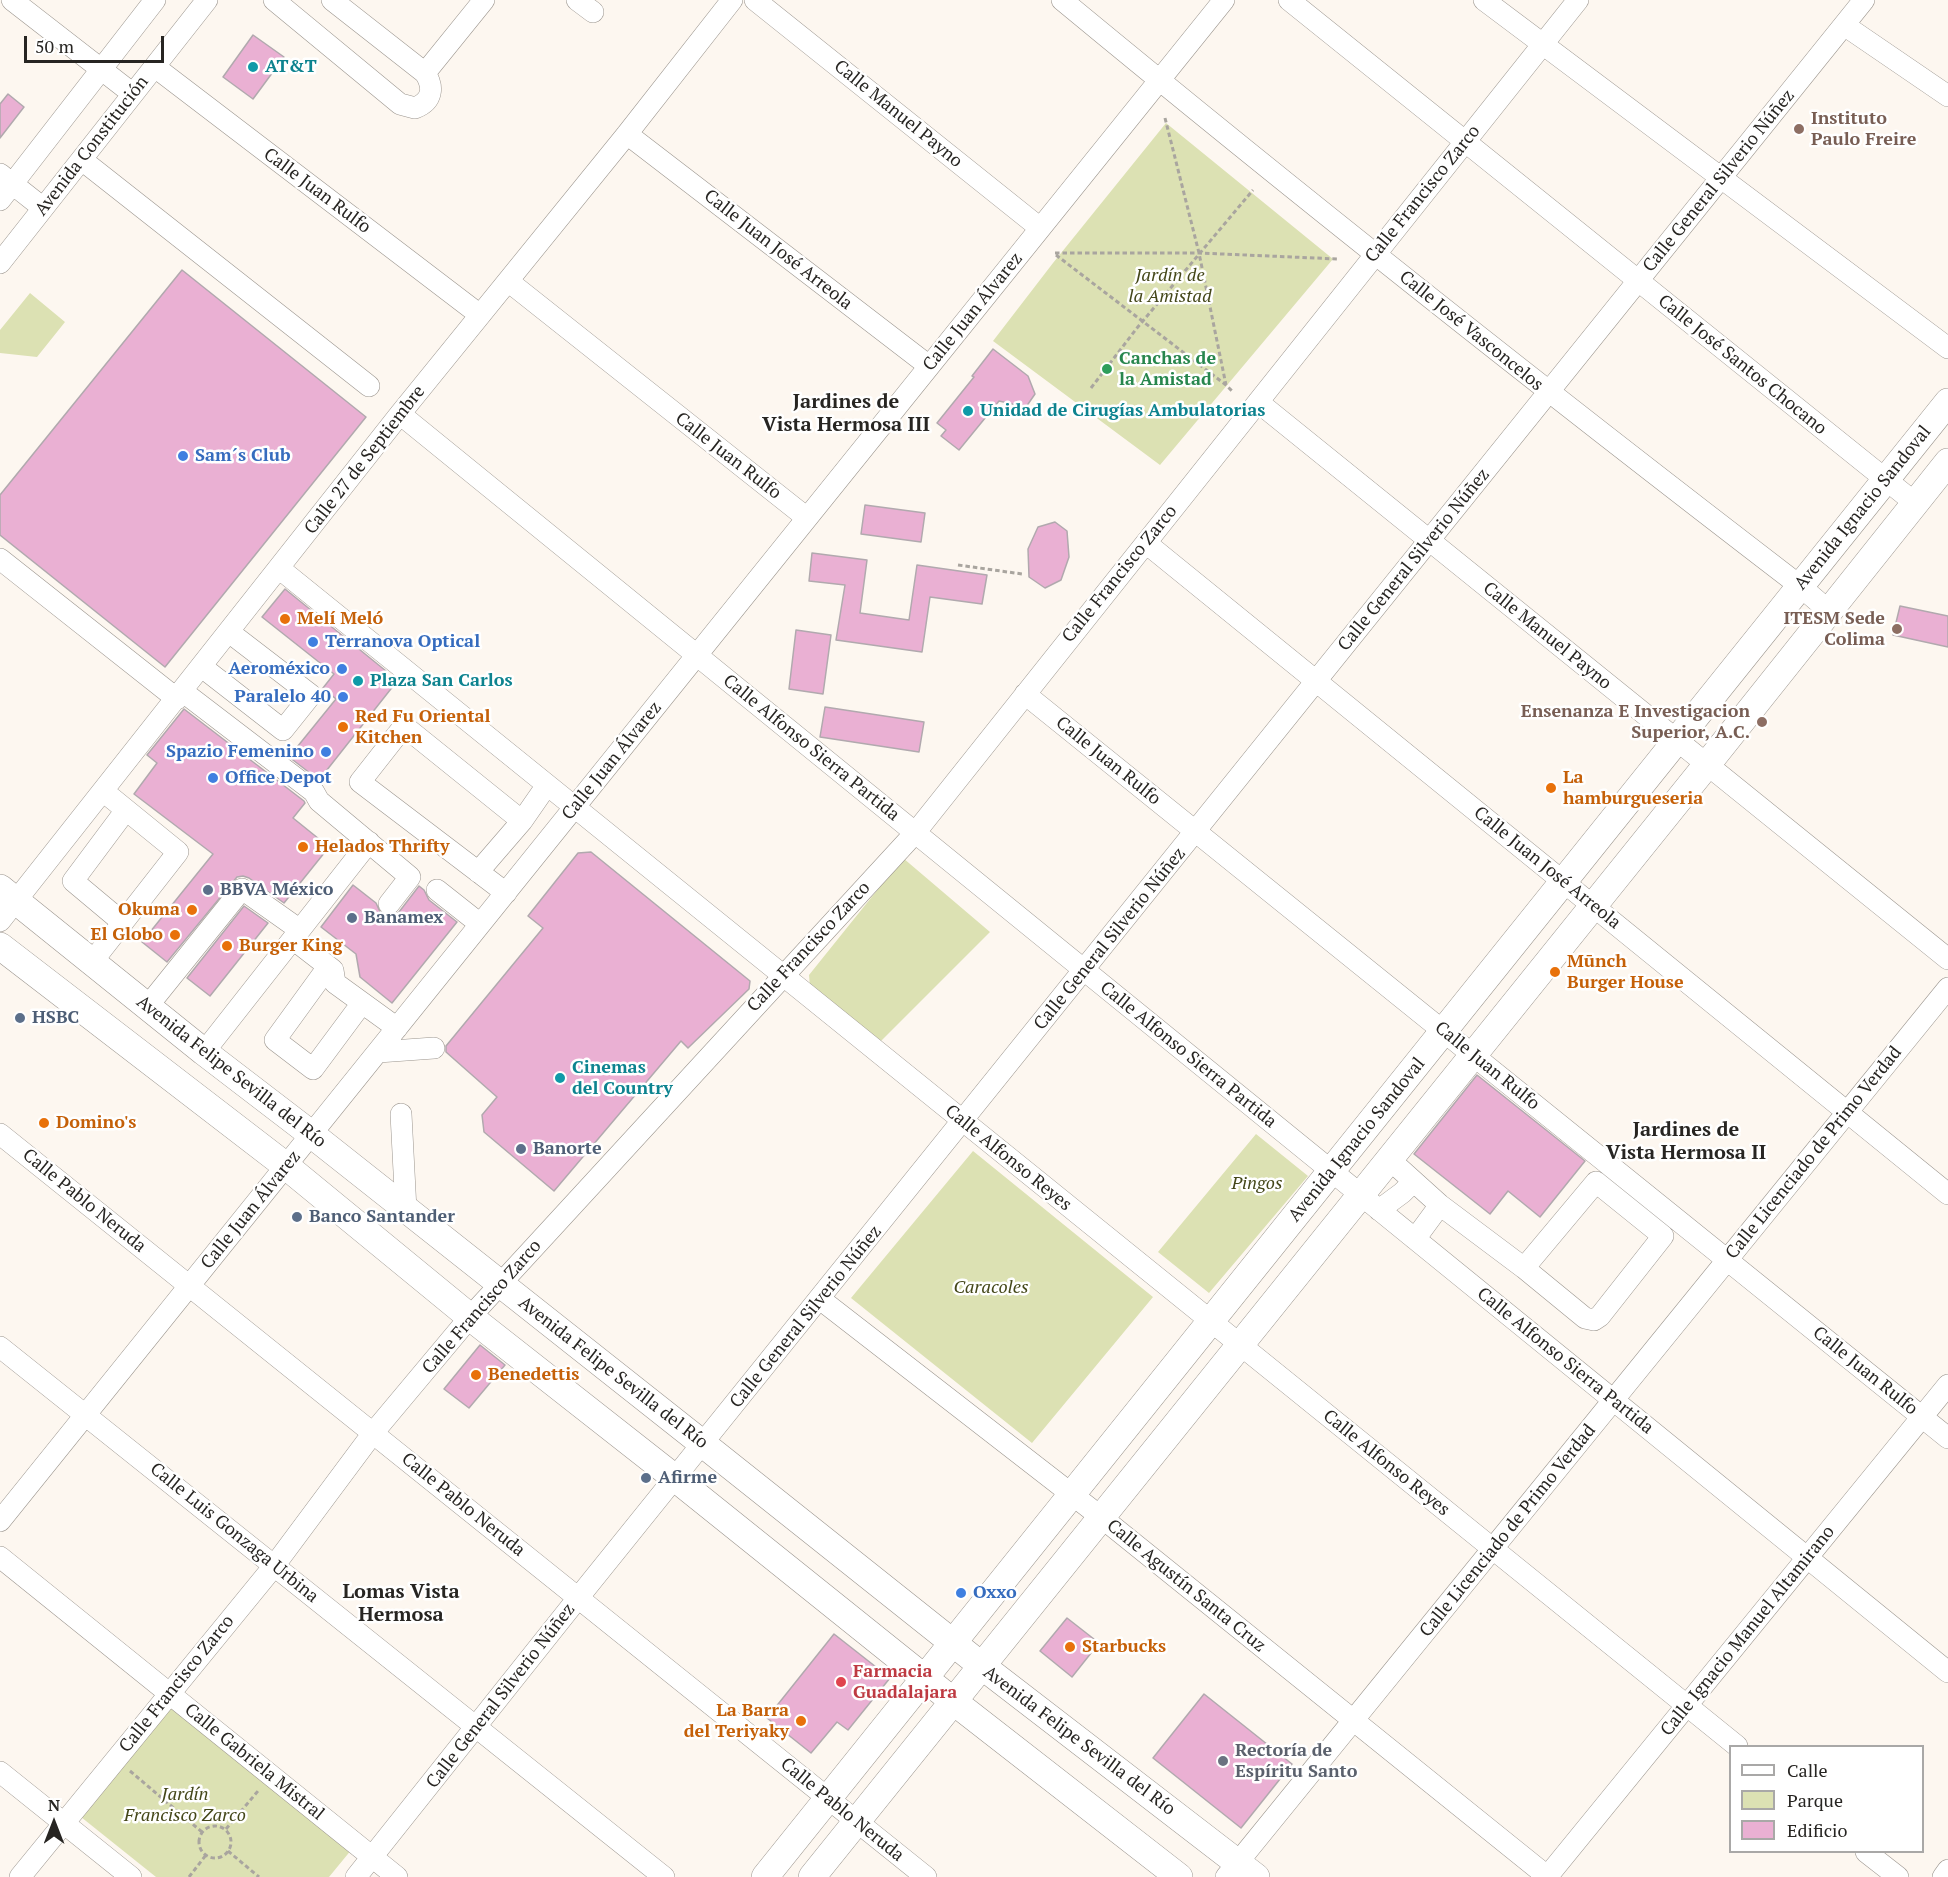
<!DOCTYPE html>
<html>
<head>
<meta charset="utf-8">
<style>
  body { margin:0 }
  #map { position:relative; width:1948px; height:1877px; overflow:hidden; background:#fdf7f0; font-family:"PT Serif",serif }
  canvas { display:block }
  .legend { position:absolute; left:1729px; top:1745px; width:195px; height:108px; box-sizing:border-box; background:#fff; border:2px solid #a9a8a7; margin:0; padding:8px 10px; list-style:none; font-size:18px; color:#272522 }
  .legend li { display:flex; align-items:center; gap:12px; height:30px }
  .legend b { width:30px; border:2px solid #a9a8a7 }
  .north { position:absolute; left:24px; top:1793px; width:60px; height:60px; -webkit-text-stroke:4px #fff; paint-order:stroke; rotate:0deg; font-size:16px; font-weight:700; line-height:24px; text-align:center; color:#272522 }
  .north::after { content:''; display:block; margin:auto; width:21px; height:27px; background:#272522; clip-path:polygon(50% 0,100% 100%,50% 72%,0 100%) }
  .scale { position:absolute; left:24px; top:36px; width:140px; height:27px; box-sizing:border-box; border:3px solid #272522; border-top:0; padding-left:8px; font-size:18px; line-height:21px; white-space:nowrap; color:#272522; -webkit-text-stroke:4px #fff; paint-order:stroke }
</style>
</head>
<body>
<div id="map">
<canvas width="1948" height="1877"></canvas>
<ul class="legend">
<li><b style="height:8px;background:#fff"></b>Calle</li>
<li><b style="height:16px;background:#dce1b3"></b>Parque</li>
<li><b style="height:16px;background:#eab0d3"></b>Edificio</li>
</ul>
<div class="north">N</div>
<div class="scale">50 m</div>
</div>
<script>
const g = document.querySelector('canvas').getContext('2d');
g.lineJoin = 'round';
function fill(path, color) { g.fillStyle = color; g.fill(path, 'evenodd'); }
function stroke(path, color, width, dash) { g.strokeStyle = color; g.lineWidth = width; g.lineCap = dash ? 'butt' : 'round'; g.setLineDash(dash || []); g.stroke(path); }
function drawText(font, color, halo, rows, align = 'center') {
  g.font = font + ' "PT Serif",serif'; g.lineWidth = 5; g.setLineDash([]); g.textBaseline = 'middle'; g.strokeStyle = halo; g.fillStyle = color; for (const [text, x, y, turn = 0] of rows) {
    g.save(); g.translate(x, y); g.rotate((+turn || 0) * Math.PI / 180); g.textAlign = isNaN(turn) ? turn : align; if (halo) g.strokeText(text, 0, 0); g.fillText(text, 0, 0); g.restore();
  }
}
fill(new Path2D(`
  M1166,123l167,136 -173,206 -167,-124 60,-78z
  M30,293l35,29 -28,35 -37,-4v-23z
  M903,858l87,74 -112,112 -68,-57 -1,-12z
  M1256,1134l52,42 -99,117 -51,-41z
  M973,1151l180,146 -121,146 -181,-145z
  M172,1704l180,145 -23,28h-173l-75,-60z`), '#dce1b3');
const building = new Path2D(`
  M253,35l31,22 -31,42 -30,-22z
  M8,94l16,13 -24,31v-34z
  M182,270l184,147 -201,250 -165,-132v-40z
  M993,349l35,27 7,18 -9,13 -27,-6 -40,49 -18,-14 5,-6 -9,-7 37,-46 -2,-1z
  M865,505l60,8 -4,29 -60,-8z
  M1055,522l12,9 2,26 -8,23 -16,8 -16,-11 -1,-28 10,-22z
  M812,553l55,7 -7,53 49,7 8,-55 70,10 -5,29 -52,-7 -8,55 -86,-12 9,-55 -36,-4z
  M285,589l101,82 -4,5 12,9 -75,95 -30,-23 47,-58 -13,-11 11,-14 -72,-57z
  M1900,606l48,10v31l-55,-12z
  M796,630l35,5 -8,59 -34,-5z
  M825,707l99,15 -5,30 -99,-15z
  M184,709l120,92 1,2 -12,15 36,29 -45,56 -35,-25 -6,-2 -6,1 -70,85 -25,-20 71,-88 -79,-60 23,-31 -10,-8z
  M591,852l159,129 -1,8 -61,59 -7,-7 -127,150 -70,-59 -2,-17 15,-18 -51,-45v-6l97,-118 -15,-12 50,-63z
  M353,885l23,18 5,11 7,3 6,-1 5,-4 20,-26 5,4 5,10 28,22 -65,81 -32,-26 -4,-23 -35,-27z
  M244,906l24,17 -58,73 -23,-18z
  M1477,1075l108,86 -45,56 -32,-26 -18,23 -76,-60z
  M480,1345l25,20 -36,43 -25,-19z
  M1067,1618l32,25 -27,34 -32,-26z
  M834,1634l56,44 -42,52 -11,-8 -26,31 -44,-35z
  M1204,1694l88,70 -51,64 -88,-70z`);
fill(building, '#eab0d3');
stroke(building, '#b1a9ae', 1.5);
const minor = new Path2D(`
  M12,0l121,94
  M274,0l126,104 15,4c18,-7 19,-21 10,-35l-93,-73
  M577,0l16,12
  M755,0l285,228
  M1062,0c242,200 489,395 738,586l29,25
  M1289,0l626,503
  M1484,0l464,348
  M1844,25l104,71
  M155,67l325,248
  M425,73l59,-73
  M627,134l302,232
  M82,160l287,226
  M0,174l43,34
  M0,200l155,-200
  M0,263l207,-263
  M508,281l299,237
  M1258,402l690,557
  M400,414l1548,1258
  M1146,543l802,651
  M0,559l177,140
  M280,569l1457,1177
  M202,667l81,63 28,-35 -82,-63
  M182,691l132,101 5,9 91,76 -21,27
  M1025,694l923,744
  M478,872l44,-51 25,-36
  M437,890l43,34
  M506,893l-146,-111 44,-56 118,95
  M0,921l400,-507 227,-280 105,-134
  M122,922l-49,-41 53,-71
  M293,939l40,31 2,13 62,45
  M92,962l86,-110 -75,-61
  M328,967l-53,73 38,29 49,-66
  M147,1007l95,-118 58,41
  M204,1052l165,-210
  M378,1052l56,-4
  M401,1114l5,96
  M0,1134l926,743
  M1389,1159l51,46 84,63 61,50 9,2 6,-4 63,-80 -67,-54 -72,86
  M1379,1210l23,-17 11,-11
  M1415,1239l25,-34
  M820,1299l281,218 447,360
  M0,1347l664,530
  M0,1521l1224,-1521
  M0,1557l397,320
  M0,1772l131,105
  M1866,1852l32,25
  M20,1877l254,-311 99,-133 97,-116 445,-484 663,-833
  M356,1877l222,-279 1286,-1598
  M1226,1877l722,-889
  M1547,1877l401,-492
  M1943,1877l5,-7`);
const major = new Path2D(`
  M0,888l204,164 107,82 392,310 279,222 274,211
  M0,946l286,220 184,151 205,161 278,223 226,176
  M765,1877l1183,-1475
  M812,1877l889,-1105 247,-310`);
stroke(minor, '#9b958e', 22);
stroke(major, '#9b958e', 28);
stroke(new Path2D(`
  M1165,118l34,135 27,132
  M1055,253h144l139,6
  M1056,255l170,130 6,6
  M1091,388l46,-60 116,-138
  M958,565l64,9
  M130,1771l72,61
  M199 1842a16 16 0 1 1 32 0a16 16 0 1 1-32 0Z
  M226,1829l32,-38
  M228,1851l31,26
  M189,1877l17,-22`), '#a9a59f', 3, [4.5, 3]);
stroke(minor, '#fff', 21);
stroke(major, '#fff', 27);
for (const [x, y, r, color] of [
  [253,67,6,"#0f9aa8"],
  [1799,129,6,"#8d6e63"],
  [1107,369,6,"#2e9e5b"],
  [968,411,6,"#0f9aa8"],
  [183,456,6,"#3f7fe0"],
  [285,619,6,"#e8710a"],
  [1897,629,6,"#8d6e63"],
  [313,642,6,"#3f7fe0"],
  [342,669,6,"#3f7fe0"],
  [358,681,6,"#0f9aa8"],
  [343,697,6,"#3f7fe0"],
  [1762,722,6,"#8d6e63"],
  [343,727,6,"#e8710a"],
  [326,752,6,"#3f7fe0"],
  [213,778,6,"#3f7fe0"],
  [1551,788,6,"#e8710a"],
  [303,847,6,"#e8710a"],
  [208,890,6,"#5c6f8a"],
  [192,910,6,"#e8710a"],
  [352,918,6,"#5c6f8a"],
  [175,935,6,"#e8710a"],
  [227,946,6,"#e8710a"],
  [1555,972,6,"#e8710a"],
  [20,1018,6,"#5c6f8a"],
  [560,1078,6,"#0f9aa8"],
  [44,1123,6,"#e8710a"],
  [521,1149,6,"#5c6f8a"],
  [297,1217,6,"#5c6f8a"],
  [476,1375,6,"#e8710a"],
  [646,1478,6,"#5c6f8a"],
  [961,1593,6,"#3f7fe0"],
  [1070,1647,6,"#e8710a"],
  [841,1682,6,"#e0444e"],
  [801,1721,6,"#e8710a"],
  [1223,1761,6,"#6b7280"]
]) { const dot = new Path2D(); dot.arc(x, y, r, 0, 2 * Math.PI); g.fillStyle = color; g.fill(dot); stroke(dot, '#fff', 2); }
drawText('bold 18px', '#0d838f', '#fff', [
  ["AT&T",265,67],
  ["Unidad de Cirugías Ambulatorias",980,411],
  ["Plaza San Carlos",370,681],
  ["Cinemas",572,1068],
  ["del Country",572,1089]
], 'left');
drawText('18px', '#272522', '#fff', [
  ["Calle Manuel Payno",898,114,39],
  ["Avenida Constitución",92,146,-52],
  ["Calle General Silverio Núñez",1719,181,-51],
  ["Calle Juan Rulfo",317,191,37],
  ["Calle Francisco Zarco",1423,194,-51],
  ["Calle Juan José Arreola",778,250,38],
  ["Calle Juan Álvarez",973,312,-51],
  ["Calle José Vasconcelos",1471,331,39],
  ["Calle José Santos Chocano",1742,365,39],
  ["Calle Juan Rulfo",728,456,38],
  ["Calle 27 de Septiembre",365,460,-52],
  ["Avenida Ignacio Sandoval",1863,508,-51],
  ["Calle General Silverio Núñez",1414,560,-51],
  ["Calle Francisco Zarco",1120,574,-51],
  ["Calle Manuel Payno",1547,636,39],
  ["Calle Alfonso Sierra Partida",811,748,39],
  ["Calle Juan Álvarez",612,761,-51],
  ["Calle Juan Rulfo",1108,761,39],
  ["Calle Juan José Arreola",1547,868,39],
  ["Calle General Silverio Núñez",1110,939,-51],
  ["Calle Francisco Zarco",809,947,-47],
  ["Calle Alfonso Sierra Partida",1188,1055,39],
  ["Calle Juan Rulfo",1487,1066,39],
  ["Avenida Felipe Sevilla del Río",231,1072,38],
  ["Avenida Ignacio Sandoval",1357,1140,-51],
  ["Calle Licenciado de Primo Verdad",1814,1153,-51],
  ["Calle Alfonso Reyes",1008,1158,39],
  ["Calle Pablo Neruda",84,1201,39],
  ["Calle Juan Álvarez",251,1210,-51],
  ["Calle Francisco Zarco",482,1307,-49],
  ["Calle General Silverio Núñez",806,1317,-51],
  ["Calle Alfonso Sierra Partida",1565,1361,39],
  ["Calle Juan Rulfo",1865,1371,39],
  ["Avenida Felipe Sevilla del Río",613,1373,38],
  ["Calle Alfonso Reyes",1386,1463,39],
  ["Calle Pablo Neruda",463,1505,39],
  ["Calle Licenciado de Primo Verdad",1508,1531,-51],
  ["Calle Luis Gonzaga Urbina",234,1533,39],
  ["Calle Agustín Santa Cruz",1186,1586,39],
  ["Calle Ignacio Manuel Altamirano",1748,1631,-51],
  ["Calle Francisco Zarco",177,1684,-51],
  ["Calle General Silverio Núñez",501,1696,-52],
  ["Avenida Felipe Sevilla del Río",1079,1741,37],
  ["Calle Gabriela Mistral",254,1762,39],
  ["Calle Pablo Neruda",842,1810,39]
]);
drawText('bold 18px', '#785e54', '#fff', [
  ["Instituto",1811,119,"left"],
  ["Paulo Freire",1811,140,"left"],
  ["ITESM Sede",1885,619],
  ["Colima",1885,640],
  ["Ensenanza E Investigacion",1750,712],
  ["Superior, A.C.",1750,733]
], 'right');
drawText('italic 18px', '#444719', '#fff', [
  ["Jardín de",1170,276],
  ["la Amistad",1170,297],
  ["Pingos",1257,1184],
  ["Caracoles",991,1288],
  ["Jardín",185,1795],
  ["Francisco Zarco",185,1816]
]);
drawText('bold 18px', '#27864d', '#fff', [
  ["Canchas de",1119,359],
  ["la Amistad",1119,380]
], 'left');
drawText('bold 18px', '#366cbe', '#fff', [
  ["Sam´s Club",195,456],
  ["Terranova Optical",325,642],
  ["Aeroméxico",330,669,"right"],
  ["Paralelo 40",331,697,"right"],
  ["Spazio Femenino",314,752,"right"],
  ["Office Depot",225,778],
  ["Oxxo",973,1593]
], 'left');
drawText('bold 18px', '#c56008', '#fff', [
  ["Melí Meló",297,619],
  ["Red Fu Oriental",355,717],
  ["Kitchen",355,738],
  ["La",1563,778],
  ["hamburgueseria",1563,799],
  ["Helados Thrifty",315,847],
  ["Okuma",180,910,"right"],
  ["El Globo",163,935,"right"],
  ["Burger King",239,946],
  ["Mūnch",1567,962],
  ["Burger House",1567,983],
  ["Domino's",56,1123],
  ["Benedettis",488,1375],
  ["Starbucks",1082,1647],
  ["La Barra",789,1711,"right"],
  ["del Teriyaky",789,1732,"right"]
], 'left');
drawText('bold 18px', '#4e5e75', '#fff', [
  ["BBVA México",220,890],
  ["Banamex",364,918],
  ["HSBC",32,1018],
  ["Banorte",533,1149],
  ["Banco Santander",309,1217],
  ["Afirme",658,1478]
], 'left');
drawText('bold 18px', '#be3a42', '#fff', [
  ["Farmacia",853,1672],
  ["Guadalajara",853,1693]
], 'left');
drawText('bold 18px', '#5b616d', '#fff', [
  ["Rectoría de",1235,1751],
  ["Espíritu Santo",1235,1772]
], 'left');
drawText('bold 20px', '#272522', '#fff', [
  ["Jardines de",846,402],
  ["Vista Hermosa III",846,425],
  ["Jardines de",1686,1130],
  ["Vista Hermosa II",1686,1153],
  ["Lomas Vista",401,1592],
  ["Hermosa",401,1615]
]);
</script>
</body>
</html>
